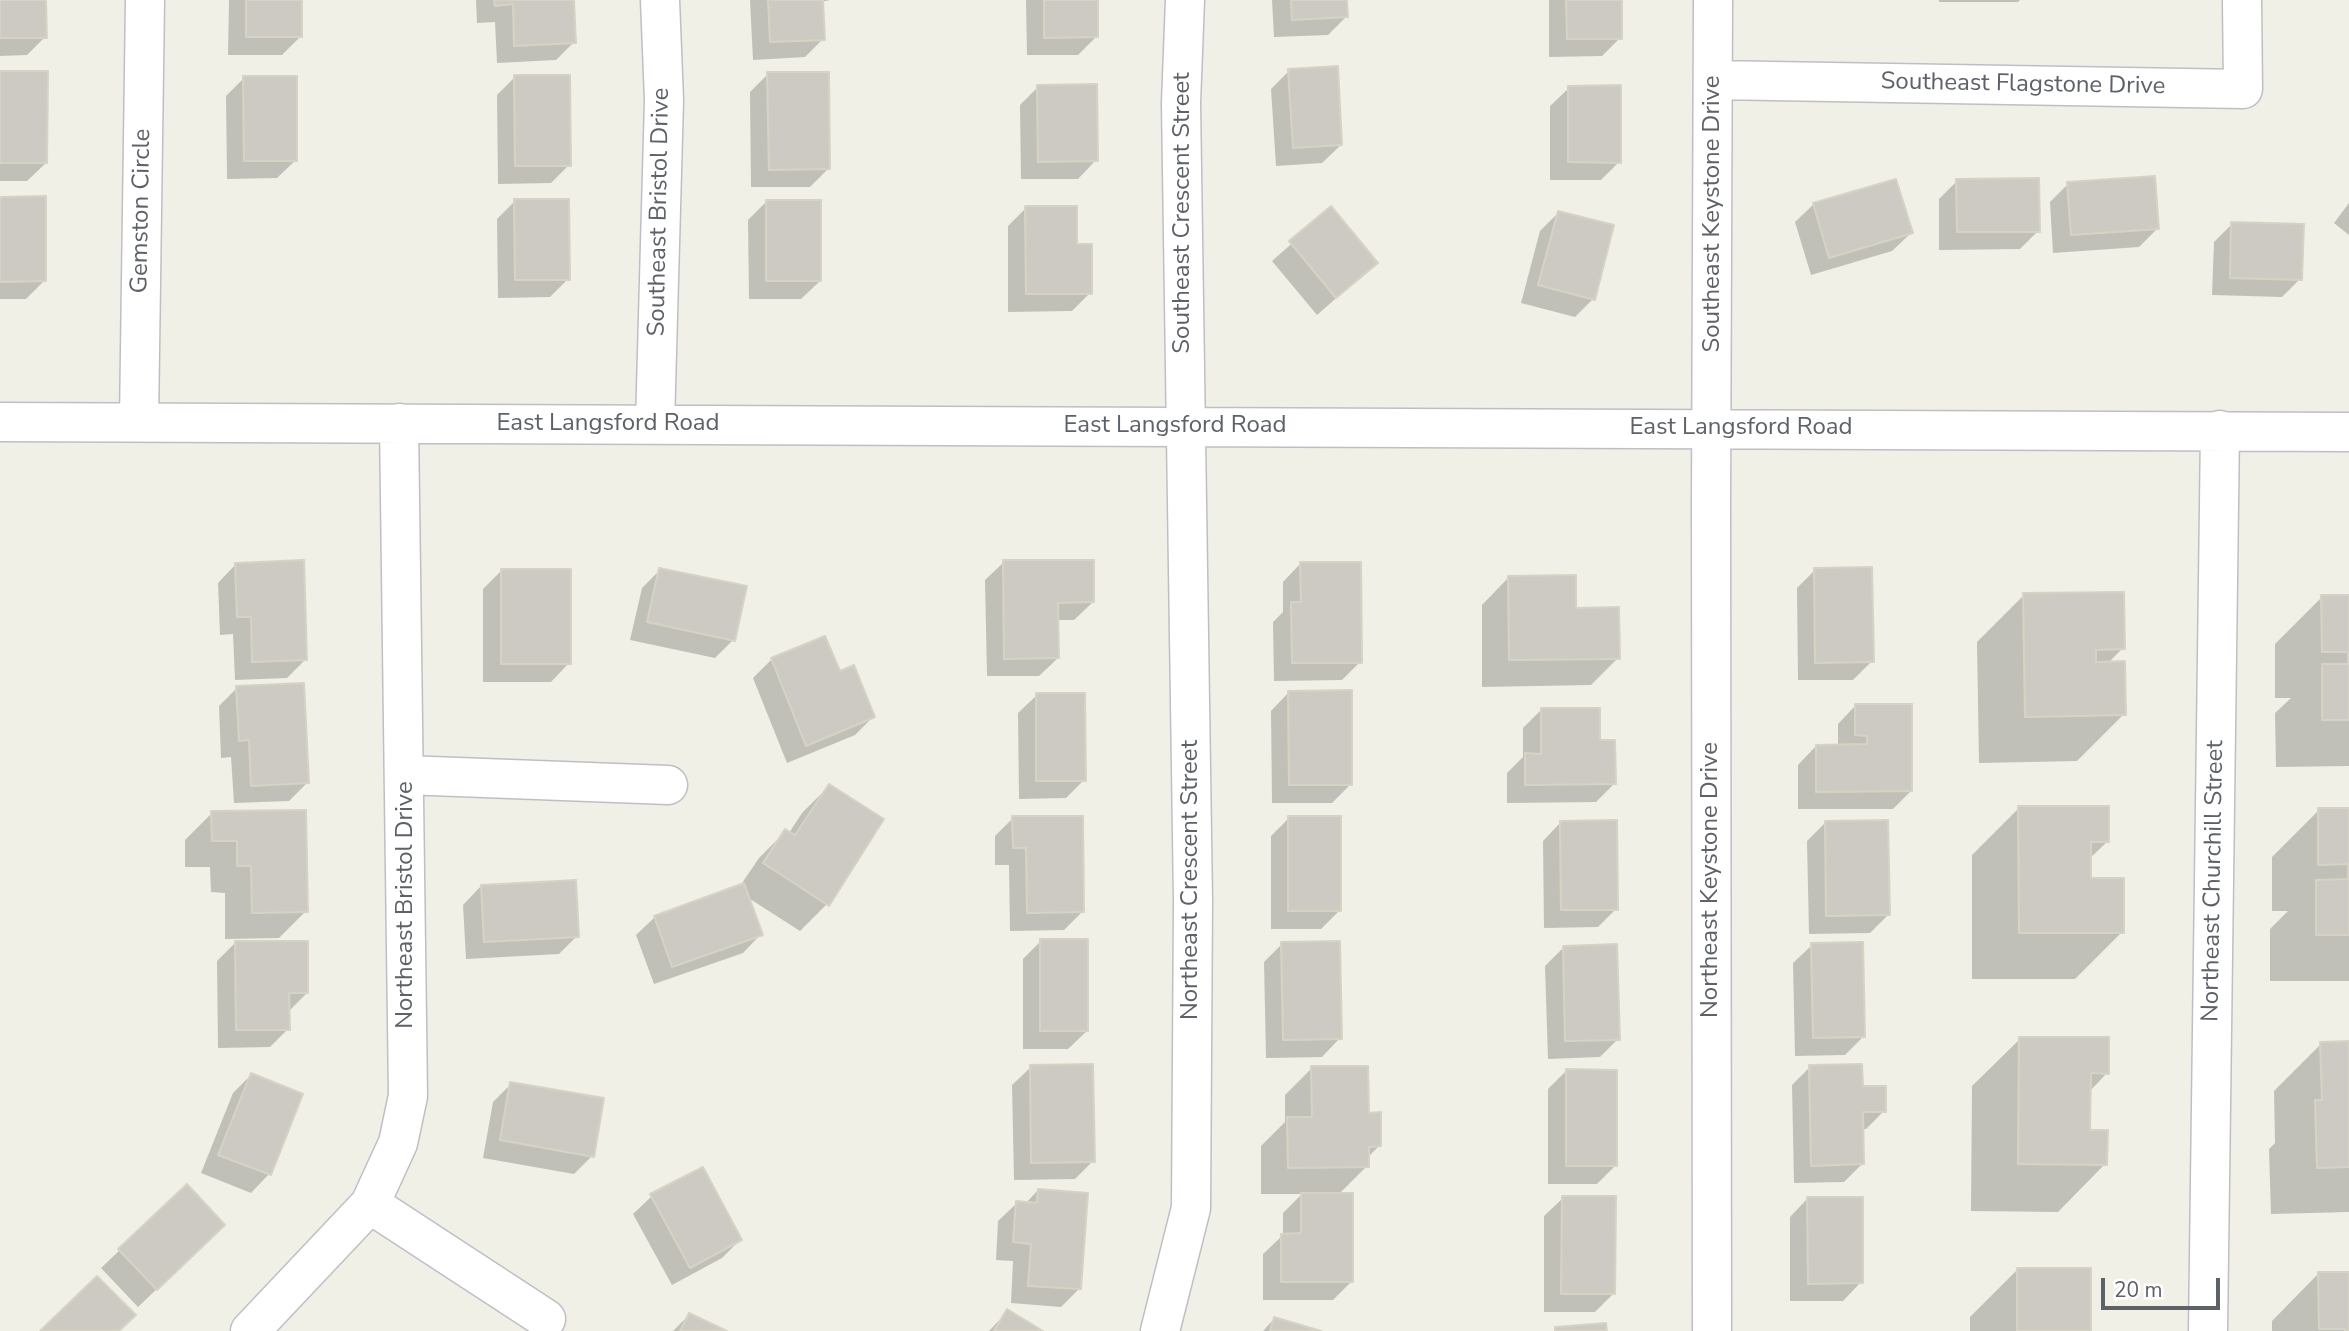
<!DOCTYPE html>
<html>
<head>
<meta charset="utf-8">
<style>
  body { margin:0 }
  #map { position:relative; width:2349px; height:1331px; overflow:hidden; background:#f1f0e6; font-family:"Nunito Sans",sans-serif }
  canvas { display:block }
  .scale { position:absolute; left:2101px; top:1278px; width:119px; height:32px; box-sizing:border-box; border:4px solid #5d6168; border-top:0; padding-left:9px; font-size:21px; line-height:24px; white-space:nowrap; color:#5d6168; -webkit-text-stroke:5px #fff; paint-order:stroke }
</style>
</head>
<body>
<div id="map">
<canvas width="2349" height="1331"></canvas>
<div class="scale">20 m</div>
</div>
<script>
const g = document.querySelector('canvas').getContext('2d');
g.lineJoin = 'round';
function fill(path, color) { g.fillStyle = color; g.fill(path, 'evenodd'); }
function stroke(path, color, width, dash) { g.strokeStyle = color; g.lineWidth = width; g.lineCap = dash ? 'butt' : 'round'; g.setLineDash(dash || []); g.stroke(path); }
function drawText(font, color, halo, rows, align = 'center') {
  g.font = font + ' "Nunito Sans",sans-serif'; g.lineWidth = 6; g.setLineDash([]); g.textBaseline = 'middle'; g.strokeStyle = halo; g.fillStyle = color; for (const [text, x, y, turn = 0] of rows) {
    g.save(); g.translate(x, y); g.rotate((+turn || 0) * Math.PI / 180); g.textAlign = isNaN(turn) ? turn : align; if (halo) g.strokeText(text, 0, 0); g.fillText(text, 0, 0); g.restore();
  }
}
fill(new Path2D(`
  M0,0h44l1,37 -18,18 -27,1z
  M229,0h71v37l-18,18h-54z
  M476,0h96l2,42 -18,18 -59,3 -2,-41 -18,1z
  M750,0h80l-9,2 2,37 -18,18 -52,3z
  M1026,0h70v37l-18,18h-51z
  M1272,0h74v17l-18,18 -54,2z
  M1549,0h71v38l-18,18 -53,1z
  M1939,0h81l-2,2h-79z
  M1289,71l52,74 -19,18 -46,3 -5,-77z
  M0,72l46,91 -19,18h-27z
  M768,74l61,94 -19,19h-59l-1,-95z
  M515,77l54,88 -18,18 -53,1 -1,-89z
  M244,78l52,82 -19,18 -50,1 -1,-83z
  M1038,87l58,73 -18,19h-57l-1,-74z
  M1569,88l50,74 -18,18h-51v-74z
  M1957,181l81,50 -18,18 -81,1v-51z
  M2068,184l89,45 -18,18 -86,6 -3,-51z
  M0,199l44,82 -18,18h-26z
  M515,201l53,78 -18,18 -52,1 -1,-79z
  M767,201l53,80 -19,18h-52l-1,-79z
  M2349,203v32l-15,-12z
  M1814,204l97,29 -19,18 -81,24 -16,-53z
  M1026,208l50,38 14,47 -18,18 -64,1v-86z
  M1331,209l45,54 -59,52 -45,-54z
  M1558,213l35,86 -18,18 -54,-14 19,-72z
  M2232,224l68,55 -18,18 -70,-2 2,-53z
  M1004,562l89,40 -19,18h-17l1,38 -19,18h-52l-2,-96z
  M1301,563l59,99 -18,18 -68,1 -1,-59 10,-10v-30z
  M236,564l69,96 -18,18 -52,2 -2,-46 -13,1 -2,-52z
  M502,570l67,93 -18,19h-68v-93z
  M660,570l73,70 -18,18 -85,-18 12,-52z
  M1815,570l57,91 -19,19h-55l-1,-92z
  M1508,578l67,32 43,48 -27,27 -109,2v-82z
  M2024,595l99,53 -15,15 16,51 -47,47 -98,2 -2,-121z
  M2322,597h27v169l-73,1 -1,-54 16,-15h-16v-54z
  M772,659l67,14 34,44 -18,18 -68,28 -34,-85z
  M237,688l70,95 -18,18 -55,2 -3,-46 -10,1 -2,-52z
  M1289,692l62,92 -19,19h-60l-1,-92z
  M1037,695l47,85 -18,18 -47,1 -1,-86z
  M1856,705l55,86 -18,18h-95v-44l18,-19h22v-22z
  M1541,710l58,32 15,42 -18,18 -89,1v-30l16,-16v-29z
  M829,786l-2,118 -27,27 -53,-34 14,37 -18,19 -89,31 -18,-49 19,-18 85,-31 19,-28 27,-27 3,2 13,-20z
  M2019,808l88,34 -18,17v21l33,52 -47,47h-103v-124z
  M2319,810h30v171h-79v-52l18,-18h-16v-54z
  M212,813l94,98 -27,27 -54,1v-46l-14,-1 -1,-25h-25v-27z
  M1013,818l69,94 -18,18 -54,1 -1,-66h-14v-29z
  M1289,818l50,93 -18,18h-50v-93z
  M1561,822l55,87 -18,18 -54,1 -1,-87z
  M1825,823l63,92 -18,18 -61,1 -2,-93z
  M481,886l96,50 -18,18 -93,5 -3,-54z
  M1041,941l46,90 -19,18h-45v-90z
  M235,943l72,50 -19,19v17l-18,18 -52,1 -1,-87z
  M1282,944l58,94 -18,19 -56,1 -2,-96z
  M1812,945l51,92 -18,18 -50,1 -2,-93z
  M1564,947l54,92 -18,18 -52,2 -3,-93z
  M2020,1039l87,34 -18,19 -1,40 17,32 -47,48 -87,-1 1,-125z
  M2349,1043v169l-78,2 -2,-65 6,-6 -1,-52 47,-47z
  M1031,1067l62,94 -18,18 -61,1 -2,-95z
  M1810,1067l51,21 23,23 -18,18h-5l1,35 -18,18 -50,1 -2,-98z
  M1312,1068l55,46 12,32 -12,12v8l-28,28 12,88 -18,18h-70v-46l20,-19v-22l19,-19h-41v-48l24,-24v-27z
  M1566,1071l49,95 -18,18h-49v-95z
  M251,1075l50,20 -32,79 -18,19 -50,-20 32,-80z
  M511,1084l81,72 -18,18 -91,-16 10,-56z
  M1038,1190l42,98 -19,19 -50,-4 2,-42 -17,-1 2,-39 19,-18 8,1z
  M652,1196l88,44 -18,18 -50,27 -39,-71z
  M1563,1198l50,96 -18,18h-51v-96z
  M1808,1198l53,84 -18,19h-53v-84z
  M205,1243l-67,64 -37,-39 19,-18z
  M2017,1270l73,61h-120v-14z
  M2319,1273h30v58h-77v-10z
  M1008,1311l32,20h-51z
  M689,1315l34,16h-50z
  M1274,1319l41,12h-52z`), '#0003');
const building = new Path2D(`
  M0,0h46l1,38h-47z
  M246,0h56v37h-56z
  M494,0h80l2,43 -62,3 -1,-42 -18,2z
  M768,0h55l2,40 -55,2z
  M1044,0h54v37l-54,1z
  M1291,0h56l1,17 -56,3z
  M1566,0h56v39h-55z
  M1338,66l4,79 -49,3 -5,-79z
  M0,71h48l-1,92h-47z
  M767,72h62l1,97 -61,1z
  M514,75h56l1,91h-56z
  M243,76h54v85h-53z
  M1097,84l1,77 -60,1 -1,-77z
  M1621,85v78l-53,-1v-76z
  M2155,176l4,53 -88,6 -4,-53z
  M2039,178l1,54h-83l-1,-53z
  M1896,179l17,54 -84,25 -16,-55z
  M46,196v85l-46,1v-85z
  M514,199h55l1,81h-55z
  M766,200h55v81h-55z
  M1025,206h52v38h15v50h-66z
  M1331,206l47,57 -42,35 -47,-57z
  M1558,211l56,14 -19,75 -57,-15z
  M2231,222l73,2 -2,56 -72,-2z
  M304,560l3,100 -55,2 -1,-45h-14l-2,-54z
  M1003,560h91v42l-36,1 1,55 -55,1z
  M1300,562h61l1,101h-70l-1,-61h10z
  M1872,567l2,95 -59,1 -1,-95z
  M659,568l88,18 -12,55 -88,-19z
  M501,569h70v95h-70z
  M1576,575v33l43,-1 1,52 -111,1 -1,-84z
  M2124,592l1,57 -29,1v12l29,-1 1,54 -101,2 -2,-124z
  M2321,595h28v125h-27v-56h26v-12h-26z
  M825,636l15,35 14,-6 21,52 -69,29 -35,-88z
  M304,683l5,100 -58,3 -2,-46 -10,1 -3,-55z
  M1352,690v95h-63l-1,-94z
  M1036,693h49l1,88h-50z
  M1855,704h57v87l-96,1v-47l51,-1v-8l-12,-1z
  M1541,708h59v32h15l1,44 -91,1v-32l16,1z
  M829,784l55,35 -55,87 -66,-43 22,-34 10,6z
  M2018,806h91v36h-18v36h33v55h-105z
  M2318,808h31v127h-33v-55l32,-1v-15l-30,1z
  M306,810l2,102 -56,1 -1,-47h-14v-25h-25l-1,-30z
  M1012,816h71l1,96 -57,1 -1,-65h-13z
  M1288,816h53v95h-53z
  M1617,820l1,90h-57l-1,-89z
  M1888,820l2,95 -64,1 -1,-95z
  M576,880l3,57 -95,5 -3,-57z
  M744,883l19,52 -91,32 -18,-51z
  M1040,939h48v92h-48z
  M235,941h73v52h-19l1,37h-54z
  M1340,941l2,98 -59,1 -2,-98z
  M1863,942l2,95 -52,1 -2,-95z
  M1617,944l3,96 -55,1 -2,-95z
  M2019,1037h90v37l-18,-1 -1,57h18l-1,35 -89,-1z
  M2349,1041v126l-32,1 -2,-68h7l-2,-58z
  M1093,1064l2,98 -64,1 -1,-98z
  M1862,1064l1,22h23v26h-23l1,52 -53,2 -2,-101z
  M1311,1066h57l1,47 12,-1v34l-12,1v20l-81,1 -1,-51h25z
  M1566,1069l51,1v96h-51z
  M251,1073l52,21 -32,81 -53,-20z
  M510,1082l94,16 -10,59 -94,-17z
  M703,1167l39,73 -52,28 -40,-74z
  M187,1184l38,41 -68,65 -39,-41z
  M1038,1189l50,4 -7,96 -53,-3 3,-42 -18,-2 3,-41 21,2z
  M1301,1193h52v89h-72v-48l20,-1z
  M1562,1196h54l-1,98h-54z
  M1807,1197h56v86l-55,1z
  M2017,1268h74v63h-74z
  M2318,1272h31v59h-4v-2h-26z
  M97,1276l39,39 -17,16h-79z
  M1007,1309l36,22h-49z
  M689,1313l38,18h-47z
  M1274,1317l47,14h-51z
  M1606,1323l1,8h-52v-4z`);
fill(building, '#cccac3');
stroke(building, '#d7d3c4', 2);
const minor = new Path2D(`
  M1714,80l529,9 -1,-89
  M0,422l2349,10
  M139,422l6,-422
  M655,424l9,-324 -4,-100
  M405,775l263,10
  M370,1204l176,115
  M250,1331l120,-127 28,-61 10,-47 -9,-673
  M1160,1331l31,-123 2,-307 -12,-798 4,-103
  M1712,1331l-1,-830 2,-501
  M2208,1331l12,-901`);
stroke(minor, '#bebfc6', 41);
stroke(minor, '#fff', 38);
drawText('24px', '#5d6168', '#fff', [
  ["Southeast Flagstone Drive",2023,85,1],
  ["Gemston Circle",142,211,-89],
  ["Southeast Bristol Drive",660,212,-89],
  ["Southeast Crescent Street",1183,213,-90],
  ["Southeast Keystone Drive",1713,214,-90],
  ["East Langsford Road",608,424],
  ["East Langsford Road",1175,426],
  ["East Langsford Road",1741,428],
  ["Northeast Crescent Street",1191,880,-90],
  ["Northeast Keystone Drive",1711,880,-90],
  ["Northeast Churchill Street",2214,881,-89],
  ["Northeast Bristol Drive",406,905,-90]
]);
</script>
</body>
</html>
